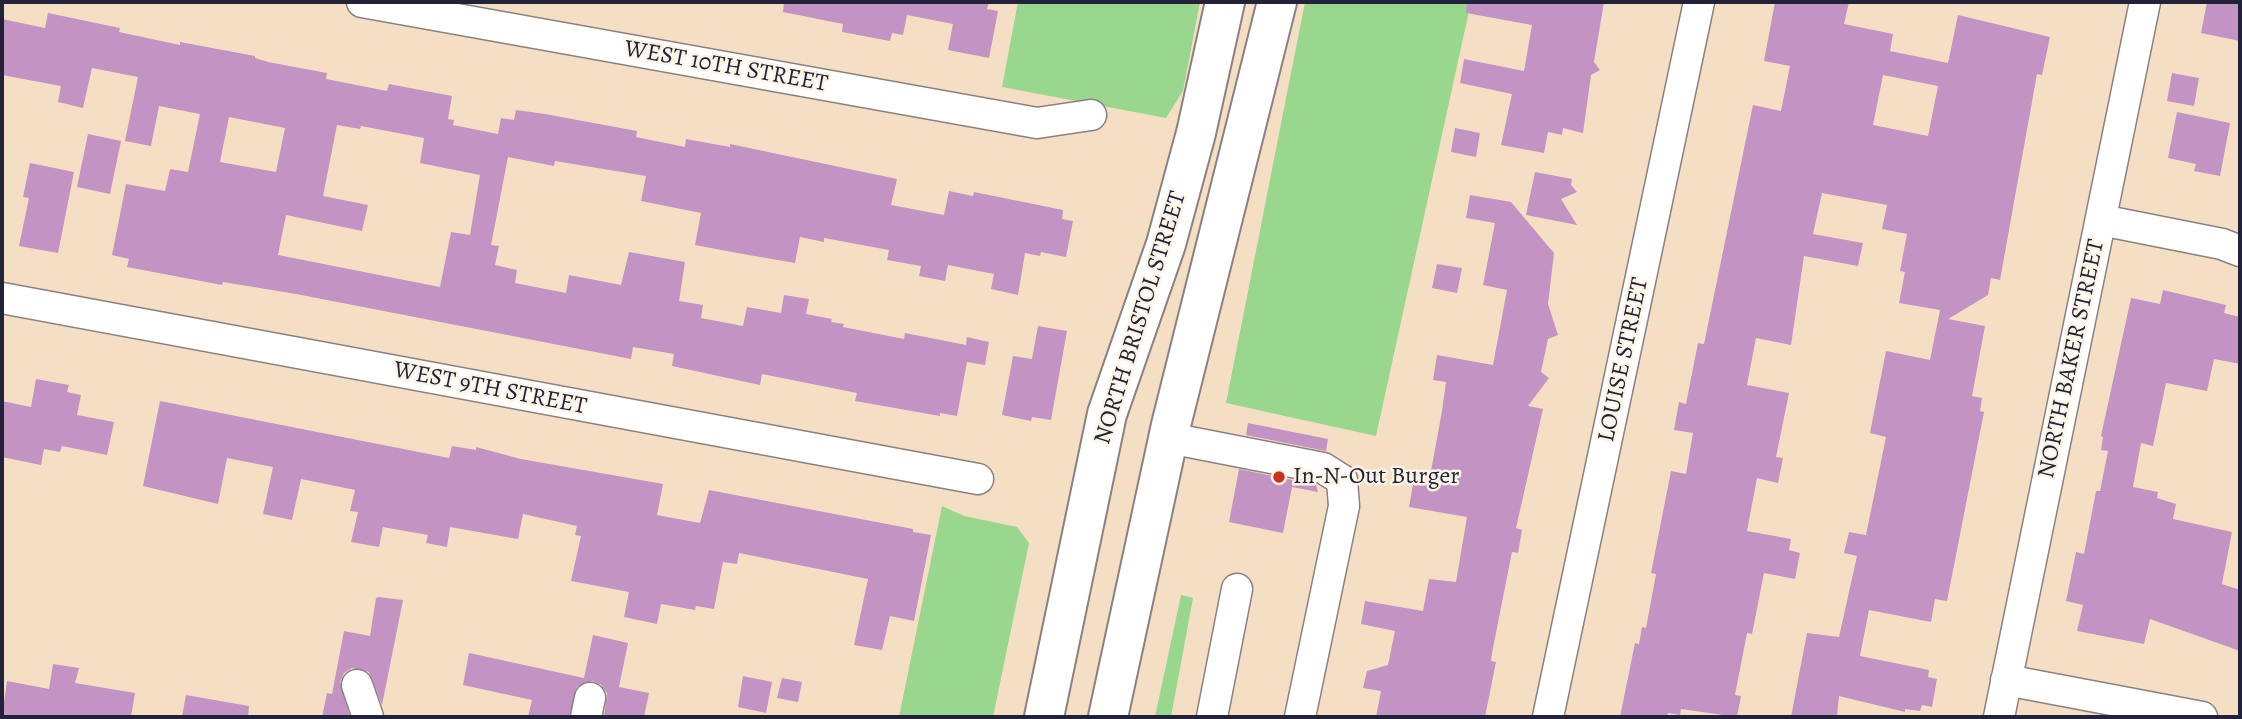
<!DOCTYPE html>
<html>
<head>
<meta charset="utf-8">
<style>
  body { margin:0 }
  #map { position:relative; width:2242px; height:719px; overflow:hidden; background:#f5dfc4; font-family:Alegreya,serif }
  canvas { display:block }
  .frame { position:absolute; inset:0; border:4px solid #22223b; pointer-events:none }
</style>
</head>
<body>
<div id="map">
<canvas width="2242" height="719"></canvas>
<div class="frame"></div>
</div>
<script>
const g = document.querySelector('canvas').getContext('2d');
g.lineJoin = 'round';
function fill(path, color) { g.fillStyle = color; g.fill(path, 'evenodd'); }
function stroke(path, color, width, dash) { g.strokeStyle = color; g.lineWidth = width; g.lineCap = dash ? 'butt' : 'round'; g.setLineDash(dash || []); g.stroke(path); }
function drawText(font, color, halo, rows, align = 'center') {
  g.font = font + ' Alegreya,serif'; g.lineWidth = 5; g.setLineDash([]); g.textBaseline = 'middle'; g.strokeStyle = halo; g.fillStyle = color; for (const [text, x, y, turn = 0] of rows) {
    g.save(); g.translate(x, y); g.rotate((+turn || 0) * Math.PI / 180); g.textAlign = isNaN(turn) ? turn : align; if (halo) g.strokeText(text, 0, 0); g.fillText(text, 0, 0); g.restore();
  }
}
fill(new Path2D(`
  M1018,2h182l-17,89 -17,27 -164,-31z
  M1305,2h166l-95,434 -150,-33z
  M942,506l22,10 53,11 12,16 -36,174h-94z
  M1181,595l12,3 -22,119h-16z`), '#98d78d');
fill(new Path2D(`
  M784,2h205l-2,7 11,2 -9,47 -41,-8 5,-26 -46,-9 -4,20 -11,-2 -2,8 -48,-9 1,-8 -60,-12z
  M1467,2h137l-10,60 6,8 -9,5 -8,58 -20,-5 -1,7 -14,-3 -4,21 -43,-8 11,-51 -52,-11 4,-24 60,12 8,-46 -66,-12z
  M1775,2h74l-5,22 49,10 -3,17 58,12 10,-48 92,22 -8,38 -5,-1 -37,206 -9,-2 -3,17 -40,24 37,7 -13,70 10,2 -2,13 4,1 -37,189 -12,-2 -4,23 -62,-12 -9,46 69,14 -1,7 9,2 -5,28 -10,-2 -2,6 -15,-2v3l-66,-16 -2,21h-46l16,-84 32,4 18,-81 -13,-3 5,-21 17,3 20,-98 -16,-4 16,-82 44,9 10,-50 -41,-7 6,-31 -5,-1 7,-37 -25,-5 5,-24 -65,-12 -9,41 50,9 -5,23 -54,-10 -13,89 -35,-7 -9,47 42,8 -13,64 7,1 -5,25 -21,-5 -10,53 44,8 -2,11 11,3 -5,26 -31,-6 -12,61 -5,-1 -12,62 6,1 -4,21 -56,-8 -1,6 -12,-2 -1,4h-47l15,-74 4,1 3,-17 4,1 10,-54 -5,-1 20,-102 15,3 7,-41 -19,-3 5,-28 7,2 12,-61 6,1 49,-239 28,6 9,-45 -26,-5zM1883,75l55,11 -10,50 -55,-11z
  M2207,2h33v39l-39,-8z
  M48,13l72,15 -1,4 61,13v-3l75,14v2l13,4 59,11 -1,6 61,12 2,-7 63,12 -4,23 6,1 -1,5 45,9 3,-16 13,2 2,-10 29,4 92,17 -1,6 49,10 1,-8 44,8v-3l167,35 -6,26 53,10 5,-24 24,5 1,-4 89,18 -1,9 11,2 -7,36 -25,-5 -1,4 -15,-3 -7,42 -27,-6 3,-15 -46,-9 -3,16 -26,-5 2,-10 -34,-6 2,-10 -65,-12v4l-24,-5 -5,26 -58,-10 -42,-8 6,-32 -60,-12 5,-25 -91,-15 -1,5 -46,-9 -17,88 8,1 -4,19 22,5 -2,13 51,10 3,-18 52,10 8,-33 56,10 -6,39 24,4 -2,13 42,8 4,-19 34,6 3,-18 25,4 -3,15 26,5 -1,3 13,2 -1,3 61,12 1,-6 61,12 1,-8 22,5 -4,23 -18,-3 -10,54 -17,-3v3l-85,-15 2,-8 -95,-19 -2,11 -88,-19 2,-12 -41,-7 -2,12 -335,-65 -73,-12 -1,3 -95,-18 2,-8 -17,-4 14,-71 39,7 5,-22 18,3 12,-58 -41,-8 -8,40 -26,-5 13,-64 -46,-9 -9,40 -25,-6 3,-16 -59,-11v-56l43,9zM229,117l56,11 -9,44 -56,-10zM337,125l23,4 1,-3 63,12 -4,25 60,12 -10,60 -19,-3 -11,55 -162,-32 8,-40 76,16 6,-26 -45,-9z
  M2172,73l27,5 -5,28 -27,-5z
  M2177,112l53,11 -10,53 -26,-5 2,-7 -28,-6z
  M1455,128l25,5 -4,24 -25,-5z
  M88,134l33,7 -11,53 -33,-7z
  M30,163l44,9 -16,81 -39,-7 10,-48 -6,-1z
  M1535,172l37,7 -1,6 6,7 -16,7 16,26 -51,-10z
  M1470,195l41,7 43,51 -6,51 10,31 -10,4 -7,33 8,6 -21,28 15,3 -27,119 6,2 -4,23 -6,-1 -20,101 -1,8 5,1 -11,55h-109l5,-26 -18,-3 4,-17 21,-6 7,-34 -34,-7 4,-23 58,10 6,-32 27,3 11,-65 -58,-10 5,-28 15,3 13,-71 4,-29 -13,-2 4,-25 56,10 14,-75 -24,-5 12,-62 -29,-5z
  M1437,264l25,4 -5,25 -25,-5z
  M2163,290l63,15 -2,8 16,4v47l-26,-5 -7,32 -41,-8 -13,63 -12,-3 -8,44 25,5 -1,6 19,6 -3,15 59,13 -10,52 18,6v61l-90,-32 -6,25 -67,-13 6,-26 -17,-4 10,-49 8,2 12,-63h4l8,-40 -7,-1 2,-13 -2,-1 30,-138 29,6z
  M1038,326l29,5 -16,89 -19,-3 -1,4 -29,-6 11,-59 19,3z
  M36,379l33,6 -2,7 14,3 -4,20 37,7 -7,33 -45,-9 -2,6 -16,-3 -3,16 -39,-8v-56l29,6z
  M160,401l289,57 3,-12 24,4v-3l45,12 142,25 -6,31 43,8 9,-33 204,39v3l18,3 -17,86 -24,-5 -8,34 -28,-5 14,-66 -129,-26 -2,11 -14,-2 -9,47 -18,-3 -1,4 -34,-6 -4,20 -33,-7 5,-25 -58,-11 10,-45 -6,-1 2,-9 -54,-12 -5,25 -68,-12 -3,20 -21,-4 2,-8 -45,-8 -4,20 -28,-5 7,-30 -8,-1 5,-21 -54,-11 -9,41 -29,-6 10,-47 -46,-9 -9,46 -75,-18z
  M1248,423l80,16 -2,12 -80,-16z
  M1239,469l77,16 2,7 -26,-5 -9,46 -54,-11z
  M379,597l24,3 -21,105 -13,-33 -17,-4 -8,5 -4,9 10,35h-28l5,-24 5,1 12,-63 26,5 6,-38z
  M593,635l35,8 -9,44 30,6 -5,24h-40l3,-24 -6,-8 -8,-4 -16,6 -8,30h-41l4,-17 -69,-15 6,-32 115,25z
  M53,664l26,4 -4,15 60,10 -4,24h-129l5,-36 42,8z
  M743,676l29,6 -6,31 -28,-6z
  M782,678l20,4 -4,20 -21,-4z
  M186,695l63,11 -1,11h-66z`), '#c393c3');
const minor = new Path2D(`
  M362,2l675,121 54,-8
  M2101,220l121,24 18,7
  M2,298l976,181
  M1169,438l154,30 19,12 2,26 -44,211
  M2006,680l196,37
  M357,685l11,32
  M586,717l4,-19
  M1212,717l25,-128
  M1548,717l151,-715
  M1999,717l146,-715`);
const major = new Path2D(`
  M1044,717l63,-303 59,-170 30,-111 29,-131
  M1108,717l63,-292 106,-423`);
stroke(minor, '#8c8080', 33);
stroke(major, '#8c8080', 42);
stroke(minor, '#fff', 30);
stroke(major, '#fff', 38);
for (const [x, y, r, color] of [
  [1279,477,7,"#c8321e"]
]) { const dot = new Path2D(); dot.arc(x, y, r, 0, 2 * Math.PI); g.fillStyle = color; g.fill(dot); stroke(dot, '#fcf5e5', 2.5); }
drawText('24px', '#22223b', '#fcf5e5', [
  ["WEST 10TH STREET",726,67,10],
  ["NORTH BRISTOL STREET",1141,318,-73],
  ["NORTH BAKER STREET",2072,359,-78],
  ["LOUISE STREET",1624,360,-78],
  ["WEST 9TH STREET",490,389,11]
]);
drawText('24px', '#22223b', '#fcf5e5', [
  ["In-N-Out Burger",1293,477]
], 'left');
</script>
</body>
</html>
